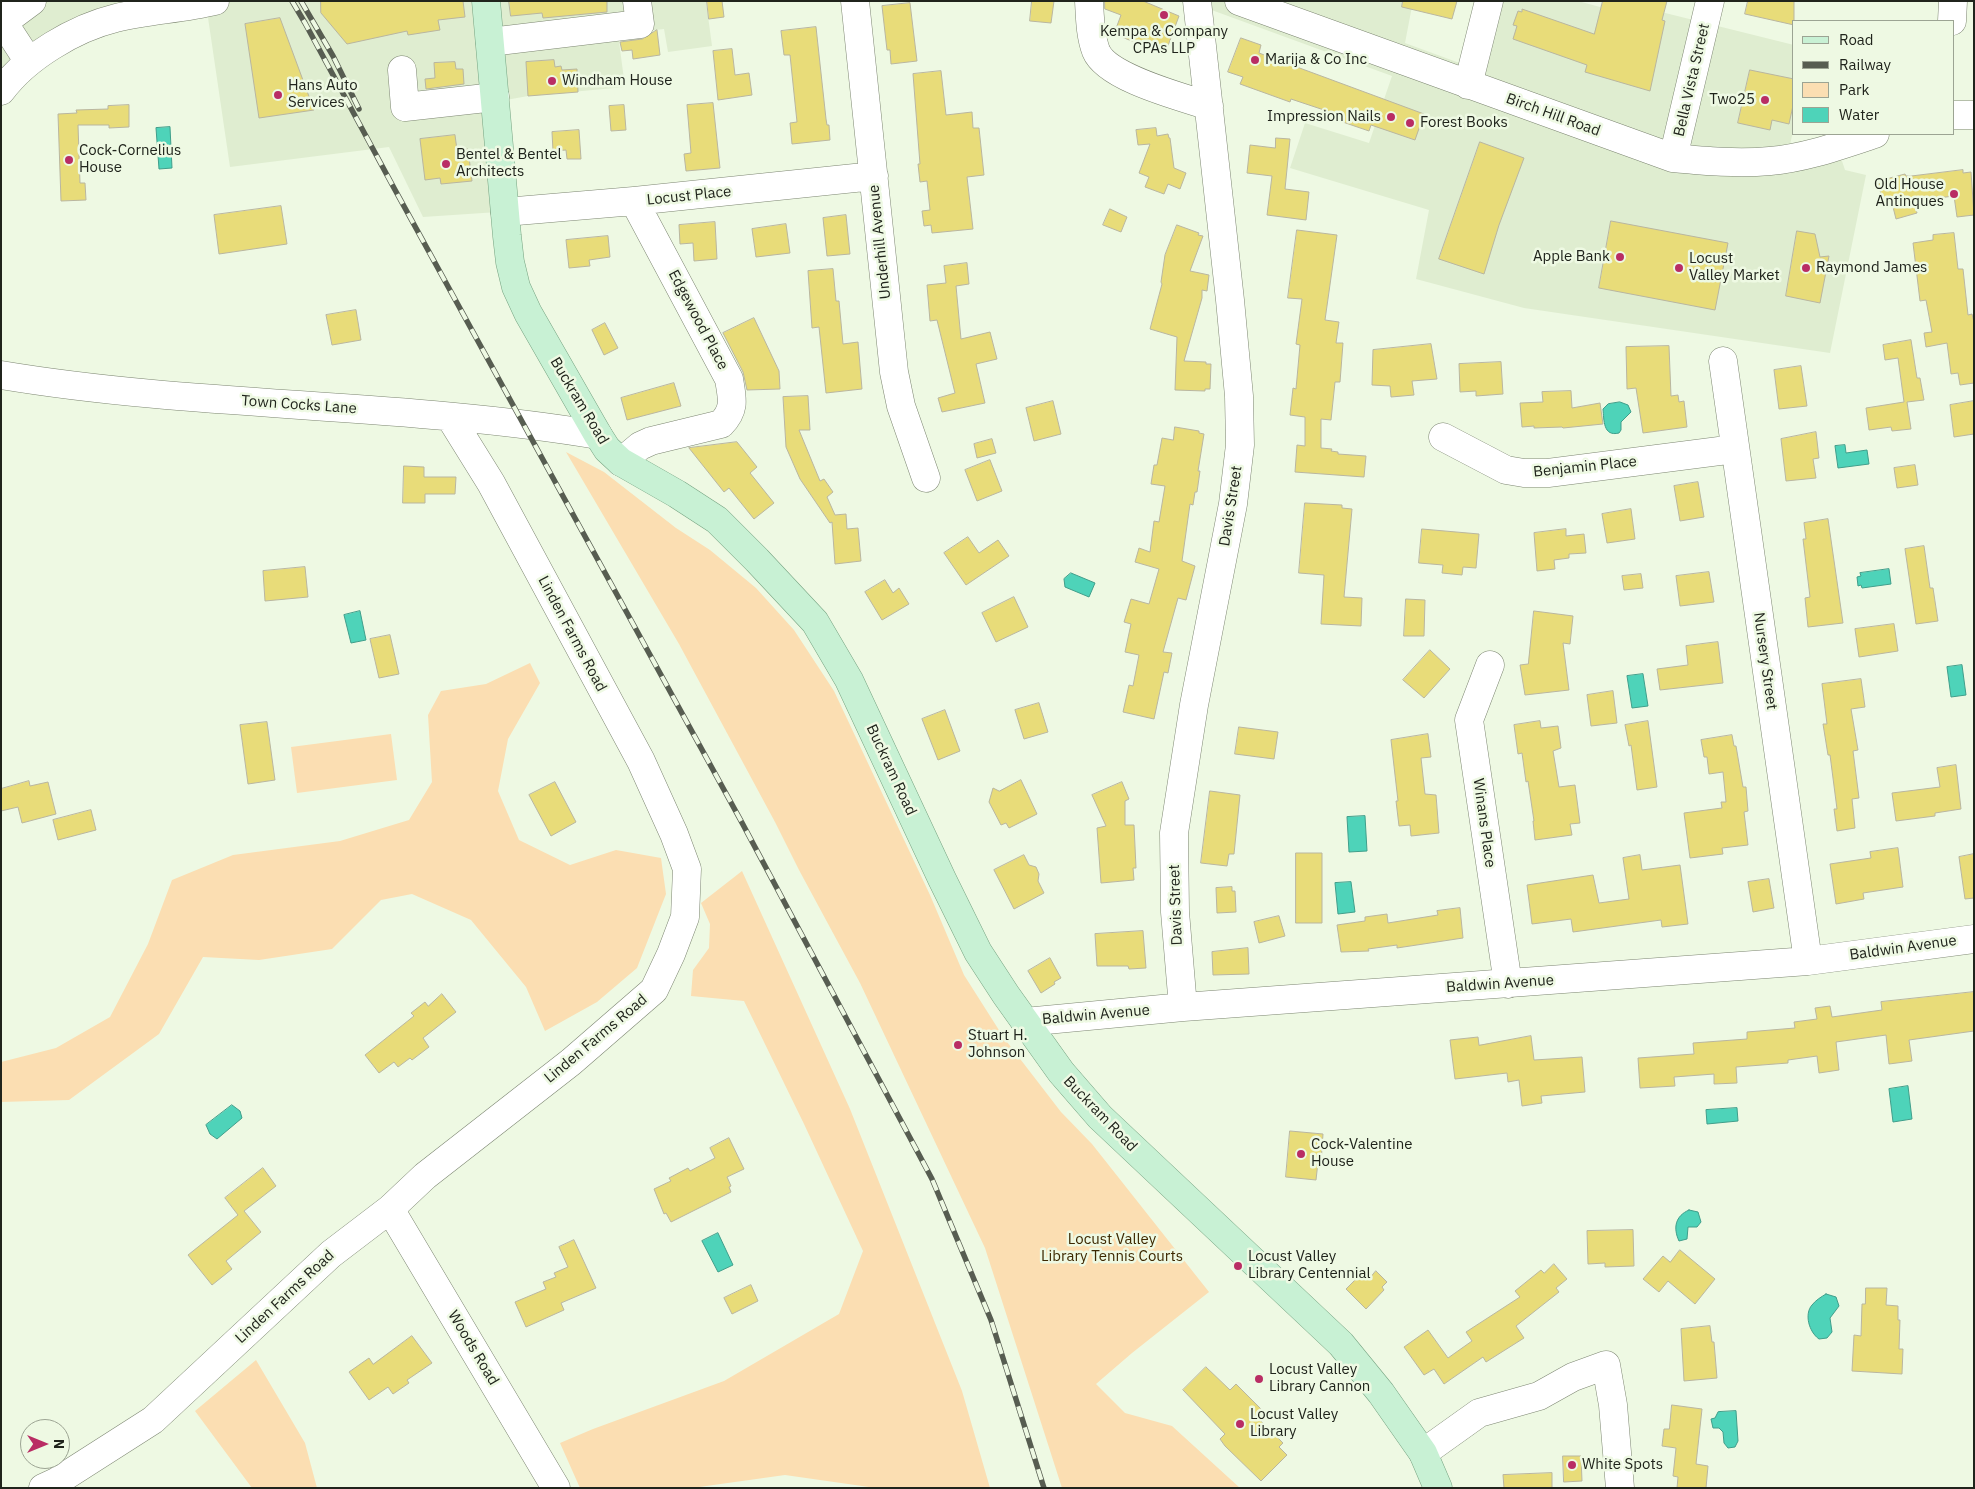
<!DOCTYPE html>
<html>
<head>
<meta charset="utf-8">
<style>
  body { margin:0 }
  #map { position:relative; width:1975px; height:1489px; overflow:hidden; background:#eef9e3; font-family:"IBM Plex Sans",sans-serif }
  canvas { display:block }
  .frame { position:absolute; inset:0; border:2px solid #20241c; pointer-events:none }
  .legend { position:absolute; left:1792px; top:20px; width:162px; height:115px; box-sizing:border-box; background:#eef9e3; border:1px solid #9ca493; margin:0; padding:6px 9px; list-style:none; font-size:15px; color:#20241c }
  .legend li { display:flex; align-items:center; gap:10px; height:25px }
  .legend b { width:25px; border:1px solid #9ca493 }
  .north { position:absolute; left:20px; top:1419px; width:50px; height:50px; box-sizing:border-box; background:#eef9e3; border:1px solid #9ca493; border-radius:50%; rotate:90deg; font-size:14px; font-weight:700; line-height:20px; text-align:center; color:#20241c }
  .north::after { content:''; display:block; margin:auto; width:18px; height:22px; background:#b92d64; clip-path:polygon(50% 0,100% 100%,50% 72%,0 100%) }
</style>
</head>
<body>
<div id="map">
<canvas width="1975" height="1489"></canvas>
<div class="frame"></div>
<ul class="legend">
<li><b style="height:6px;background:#c8f1d4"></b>Road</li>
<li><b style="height:6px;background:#575d51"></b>Railway</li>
<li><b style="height:14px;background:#fbdeb2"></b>Park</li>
<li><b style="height:14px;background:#4ed3b9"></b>Water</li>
</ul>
<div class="north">N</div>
</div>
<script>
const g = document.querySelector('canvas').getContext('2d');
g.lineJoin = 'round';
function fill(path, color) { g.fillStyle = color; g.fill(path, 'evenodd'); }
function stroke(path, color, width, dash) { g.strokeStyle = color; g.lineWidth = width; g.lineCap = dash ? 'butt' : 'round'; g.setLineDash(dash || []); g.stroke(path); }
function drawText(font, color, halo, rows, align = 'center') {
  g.font = font + ' "IBM Plex Sans",sans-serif'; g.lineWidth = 5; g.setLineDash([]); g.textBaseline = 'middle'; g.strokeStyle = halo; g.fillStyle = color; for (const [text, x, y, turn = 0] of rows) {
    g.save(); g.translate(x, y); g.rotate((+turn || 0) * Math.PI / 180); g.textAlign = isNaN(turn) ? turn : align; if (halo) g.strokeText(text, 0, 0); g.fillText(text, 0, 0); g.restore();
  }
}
fill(new Path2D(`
  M1,1h705l6,45 -44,6 -4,-23 -46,5 7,53 -97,9 -44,8 14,108 -75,5 -34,-70 -159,20 -24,-163 -130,27 -75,63z
  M1187,1h226l-8,42 79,29 18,-71h76l22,6 2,-6h15l177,44v82l-5,22 53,12 3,9 21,5 -36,178 -306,-45 -108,-29 13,-69 -139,-42 15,-45 64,20 23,-67z`), '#dfedd0');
fill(new Path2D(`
  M566,452l38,20 72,56 34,22 46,38 38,42 40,61 96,204 34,80 40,63 57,74 31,32 117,148 -77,61 -36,31 29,29 47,13 68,62h-178l-77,-240 -125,-265 -61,-113 -24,-48 -96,-178z
  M530,663l10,20 -32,56 -10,52 21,49 51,25 46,-15 45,8 5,36 -29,74 -40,34 -52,29 -19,-44 -55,-67 -59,-26 -31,6 -49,49 -73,11 -56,-3 -44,77 -90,66 -68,2v-40l55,-14 54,-31 38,-73 24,-64 61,-25 107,-14 69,-21 23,-38 -4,-67 13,-24 45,-7z
  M391,734l6,46 -100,13 -6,-46z
  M742,871l108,238 112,282 28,97h-114l-91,-13 -93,13h-112l-20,-45 33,-14 131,-48 115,-67 24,-63 -59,-127 -60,-123 -53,-5 2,-26 16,-22 1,-24 -9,-21z
  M256,1360l49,83 12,45h-65l-57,-77z`), '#fbdeb2');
const water = new Path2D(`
  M170,127l2,41 -13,1 -3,-41z
  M1620,402l8,3 3,7 -10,10v8l-2,3c-16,4 -15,-13 -16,-24l5,-5z
  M1845,445l1,8 21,-3 2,14 -31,4 -3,-22z
  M1889,569l2,15 -29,4 -1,-3 -3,1 -1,-9 4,-1 -1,-3z
  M1071,573l24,10 -6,14 -24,-10 -1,-8z
  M360,611l6,29 -15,3 -7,-28z
  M1962,665l4,30 -15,2 -4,-30z
  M1643,674l5,32 -16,2 -5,-32z
  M1365,816l2,35 -18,1 -2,-35z
  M1351,882l4,30 -17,2 -3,-31z
  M1908,1086l4,33 -19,3 -4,-33z
  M232,1105l8,6 2,7 -25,21 -7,-5 -4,-9z
  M1737,1108l1,13 -31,3 -1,-14z
  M1689,1210l9,2 3,10 -4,5h-9l-1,12 -8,2c-6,-13 -4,-25 10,-31z
  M718,1233l15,32 -15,7 -16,-31z
  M1826,1294l10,3 3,9 -9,12 2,14 -5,6 -8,1c-10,-7 -15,-25 -7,-34 4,-5 9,-8 14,-11z
  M1736,1411l2,30 -3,6 -7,1 -4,-5 -1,-11 -4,-4h-6l-2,-9 4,-1 3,-6z`);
fill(water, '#4ed3b9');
stroke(water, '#409e8a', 1);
const building = new Path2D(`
  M321,1h142l2,16 -27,3 2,10 -32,5 -1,-4 -60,13 -26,-31z
  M509,1h98v11l-64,6 -1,-5 -31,3z
  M707,1h15l2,16 -15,2z
  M1032,1h22l-3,22 -21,-2z
  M1105,1h38l36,15 -14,38 -51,-20 7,-19 -16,-6z
  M1403,1h54l-5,18 -50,-12z
  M1603,1h64l-5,19 3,1 -15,70 -65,-19 2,-7 -74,-26 4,-13 -4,-1 5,-14 4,1v-3l72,25z
  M1748,1h46v24l-49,-11z
  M910,3l7,58 -26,3 -1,-14h-3l-5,-44z
  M280,18l34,92 -55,8 -14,-94z
  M816,27l10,92 1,6h2l1,15 -38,4 -2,-21 7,-1 -7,-67h-6l-3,-24z
  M657,30l3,25 -27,4 -1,-9 -10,1 -2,-9 22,-3z
  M1241,38l20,7 -2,8 165,61 -9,26 -44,-15 -2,6 -35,-12 2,-5 -45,-15 -1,3 -50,-18 3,-7 -15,-5z
  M732,49l3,26 14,-2 3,22 -34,5 -5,-49z
  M554,60l1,7 6,-1 1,4 15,-1 1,23 -50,4 -2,-34z
  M455,62l1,7h7l1,15 -38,5 -1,-10 10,-1 -1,-15z
  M1750,70l44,9v22l-5,23 -17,-4 -2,10 -32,-7z
  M941,71l5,44 26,-3 1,16h6l5,47 -17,2 6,52 -41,4 -1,-8 -7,1 -2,-15 8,-1 -3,-29 -7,1 -2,-18h2l-7,-90z
  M713,103l7,65 -34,3 -2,-17 7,-1 -4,-48z
  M129,105v22l-20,1v-3h-31l2,58h5l1,17 -25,1 -3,-87 19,-1 -1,-3 32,-1v-3z
  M624,105l2,25 -15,1 -2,-25z
  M1156,128l1,8 11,-2 1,4h1l4,30 12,5 -6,16 -12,-5 -4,10 -19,-7 4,-10 -10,-4 11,-29 -12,1 -2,-15z
  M579,130l2,29h-14l-1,-9 -13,1 -1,-19z
  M455,135l2,15 11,-1 4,32 -31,3 -1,-6 -15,2 -5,-41z
  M1276,138l14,1 -5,50 24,3 -3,28 -39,-5 5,-39 -25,-3 3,-28 25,3z
  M1480,142l44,16 -25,67 -15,49 -45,-15z
  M1963,170v3l8,-1 3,43 -17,2 -3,-21 -40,5 3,12 -21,6 -5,-20 -8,2 -5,-17 9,-2 -1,-3 19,-5 1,2h5z
  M281,206l6,38 -68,10 -5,-39z
  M1110,209l17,8 -6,15 -18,-7z
  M846,215l4,39 -23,2 -4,-38z
  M1611,221l117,22 -13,67 -116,-22z
  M715,222l2,37 -23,2 -1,-18 -13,1 -1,-19z
  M786,224l4,29 -34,4 -4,-28z
  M1177,225l22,8 -1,2 5,1 -13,35 19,4 -2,16 -5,-1v8l-18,63 22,1v2h5l-1,25h-5v2l-30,-1 2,-53 -27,-8 12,-45 -1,-2 4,-27z
  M1297,230l40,5 -12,85 14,2 -3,21h7l-3,39h-5l-4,38 -10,-1v29l11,1 -1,2 7,1v2l28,2 -2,21 -69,-5 2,-27 8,1v-29l-15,-2 3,-27 3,1 4,-44 -4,-1 6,-45 -14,-1z
  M1797,231l18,3 5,23 9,-1 -9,47 -34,-7z
  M1954,233l4,36h5l5,46 4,-1 2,8v61l-14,2 -2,-12 -7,1 -4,-31 -21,4 -2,-14 8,-1 -6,-32 -6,1 -7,-58 20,-3v-5z
  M608,236l2,21 -21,3 1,6 -21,2 -3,-28z
  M967,263l2,21 -13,2 5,53 29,-7 7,27 -21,5 9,39 -43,9 -4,-14 17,-5 -18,-73 -7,1 -3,-36 19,-2 -2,-17z
  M833,269l3,32h3l4,43 15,-2 4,47 -36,4 -7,-66 -7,1 -4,-57z
  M356,310l5,30 -29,5 -6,-30z
  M754,318l25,53 1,18 -33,1 -4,-18 -20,-39z
  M605,323l13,25 -14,7 -12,-25z
  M1911,340l6,38h3l4,22 -17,2 4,27 -19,2 -1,-4 -22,3 -3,-22 38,-6 -6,-44 -13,2 -2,-15z
  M1431,344l6,35 -25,2 2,14 -23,2 -1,-11 -18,-1 1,-35z
  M1669,346l2,50 7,-1 1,7 5,-1 3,26 -44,6 -7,-45 -9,1 -1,-42z
  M1501,362l2,32 -27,2v-5l-16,1 -1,-28z
  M1801,366l6,40 -28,3 -5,-39z
  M674,383l7,23 -54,14 -6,-22z
  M1571,391l1,17 28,-5 3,21 -40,4 -1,-1 -28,1v-2l-12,1 -2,-24 23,-1 -1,-10z
  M808,396l2,34h-11l21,51 4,-2 9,13 -6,5 8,18 11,-1 1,15 11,-1 3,33 -26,3 -3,-42 -2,1 -30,-44 -14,-32 -3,-50z
  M1053,401l8,33 -27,7 -8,-33z
  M1974,401v33l-20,3 -4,-32z
  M1175,427l24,4v2l5,1 -6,37h2l-3,21h-2l-2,13 -3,-1 -8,57 13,5 -9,34 -8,-2 -15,54 9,1 -4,20 -4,-1 -10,47 -31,-7 6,-27 4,1 6,-31 -14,-3 6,-28 -7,-2 7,-23 18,5 10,-35 -24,-7 4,-14 11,4 4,-31 5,1 6,-36 -14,-2 3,-19h3l5,-27 11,2z
  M1816,432l3,26 -6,1 3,19 -30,3 -5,-42z
  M992,439l4,14 -19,5 -3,-14z
  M737,442l20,25 -7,6 24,30 -20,16 -25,-31 -5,4 -35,-44z
  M990,460l12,31 -25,10 -12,-31z
  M1915,465l3,20 -21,3 -3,-20z
  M404,466l20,1v10h32l-1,17h-30v9h-22z
  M1698,482l6,35 -24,4 -6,-35z
  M1305,503l37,2v3l10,1 -8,88 18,1 -1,28 -40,-2 3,-49 -25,-2z
  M1631,509l4,30 -28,4 -5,-29z
  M1828,519l15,104 -35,4 -3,-29 5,-1 -7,-58h3l-2,-16z
  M1422,529l57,5 -3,34 -13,-1 -1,8 -20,-2 1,-8 -24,-2z
  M1566,529v7l18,-2 2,19 -17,1v4l-15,2 1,9 -18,2 -3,-38z
  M968,537l11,16 19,-13 11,16 -43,29 -22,-32z
  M1924,546l6,42h3l5,33 -22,3 -11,-75z
  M305,567l3,30 -43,4 -2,-30z
  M1709,572l5,30 -34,4 -4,-30z
  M1641,574l2,14 -19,2 -2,-14z
  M885,580l8,13 6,-5 10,16 -27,16 -17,-28z
  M1014,597l14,30 -32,15 -14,-29z
  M1406,599l19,1 -1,36h-20z
  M1534,611l39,5 -3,28 -7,-1 6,47 -44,5 -5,-30 8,-1z
  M1894,624l4,27 -39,6 -4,-28z
  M390,635l9,39 -20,4 -9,-39z
  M1718,642l5,41 -63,7 -3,-21 31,-4 -2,-19z
  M1430,650l20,19 -26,29 -21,-18z
  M1861,679l4,28 -14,2 7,41 -5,1 6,47 -7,1 3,29 -18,3 -3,-22h3l-7,-54h-2l-5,-31h4l-5,-40z
  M1613,691l4,32 -26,3 -4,-31z
  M1039,703l9,29 -24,7 -9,-29z
  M945,710l15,41 -22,9 -16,-41z
  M1540,721l1,7 17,-2 3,22 -8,3 6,36 16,-2 5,38 -10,1 2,11 -37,5 -2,-19h1l-6,-40 -2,1 -4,-29 -4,1 -4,-29z
  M1648,721l9,66 -20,3 -6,-45 -2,1 -4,-21z
  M267,722l8,58 -27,4 -8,-59z
  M1239,727l39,5 -4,27 -39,-5z
  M1428,734l3,23 -10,1 4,36 11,1 3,38 -28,3 -1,-11 -11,1 -3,-25h2l-7,-61z
  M1732,735l2,11h2l7,41h3l2,24 -4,1 4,33 -26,3 1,6 -33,4 -6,-45 38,-5 -1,-6h5l-3,-30 -14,2 -2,-17h-3l-3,-17z
  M1956,765l5,44 -26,4v3l-39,5 -4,-28 48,-6 -3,-19z
  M1021,780l16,34 -28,14 -3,-5 -5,2 -12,-23 4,-14 6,3z
  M29,781l1,5 18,-4 8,32 -34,9 -4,-16 -17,4v-22z
  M555,782l21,40 -25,14 -22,-41z
  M1122,782l7,17 -4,2v24h9l2,43h-3l1,12 -33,3 -4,-55 9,-2 -14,-31z
  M1210,791l30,4 -6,59h-5l-2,12 -26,-3z
  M91,810l5,20 -38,10 -5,-20z
  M1898,848l5,39 -40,6 1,6 -28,5 -6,-40 41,-6 -1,-6z
  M1296,853h26v70h-26z
  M1974,854v44l-9,1 -6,-42z
  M1024,855l5,10 7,2 3,7 -1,7 6,12 -30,16 -20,-39z
  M1640,855l2,15 38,-5 8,59 -26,3 -1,-7 -88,12 -2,-13 -39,5 -5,-39 66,-10 6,28 30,-4 -6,-41z
  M1769,879l5,29 -21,4 -5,-30z
  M1232,887v4h3l1,21 -19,1 -1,-25z
  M1460,908l3,30 -66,10v-3l-29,4 1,2 -28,1 -4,-27 28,-4v-4l22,-3 1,9 50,-8 -1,-4z
  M1279,916l6,20 -26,7 -5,-21z
  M1143,931l3,37 -17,1 -1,-3h-31l-2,-32z
  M1248,948l1,26 -36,1 -1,-23z
  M1050,958l11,20 -7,4 1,2 -14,9 -13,-22z
  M1974,992v39l-65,9 3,21 -23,3 -3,-29 -50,7 3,28 -20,3 -2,-17 -29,4v3l-52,4 1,16 -23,1v-10l-40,3 1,9 -35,2 -2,-30 56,-4 -1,-11 54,-4v-7l48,-4 -1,-6 23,-3 -2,-11 15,-2 2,11 50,-7 -1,-8z
  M442,994l14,18 -33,26 6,9 -17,13 -2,-2 -12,9 -4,-5 -15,11 -14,-18 49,-39 -3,-3 14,-11 3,4z
  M1531,1036l3,24 48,-3 3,35 -44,4 1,7 -20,3 -3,-26 -11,2 -1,-9 -52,6 -5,-39 28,-3 1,8z
  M1290,1131l33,3 -2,29 -3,-1 -2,18 -30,-3z
  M729,1138l15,31 -17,8 4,9 -2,1 2,5 -60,30 -5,-9 -2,1 -10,-25 17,-8 -2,-3 19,-10 2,3 25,-13 -5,-10z
  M263,1168l13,18 -32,25 17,21 -35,29 6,8 -20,16 -24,-30 50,-40 -13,-17z
  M1633,1230l1,36 -29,1v-4l-17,1 -1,-33z
  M574,1240l22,48 -35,15 3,7 -38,17 -11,-25 31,-13 -3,-7 13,-5 -2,-4 14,-6 -9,-20z
  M1680,1250l35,29 -20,25 -27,-23 -9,11 -16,-13 20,-23 7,6z
  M1554,1264l13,15 -11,9 3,4 -43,34 8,12 -38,24 -3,-5 -39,27 -10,-15 -10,6 -20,-28 24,-17 20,28 24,-17 -6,-9 54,-35 -5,-6 26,-21 3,3z
  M1376,1271l11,11 -5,5 2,3 -18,19 -20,-20 13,-13 4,4 6,-6 2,2z
  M751,1285l7,16 -26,13 -8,-16z
  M1866,1288h21l-1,17 12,1v14h2l-1,29h4l-1,25 -50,-3 2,-36 7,1 1,-32h3z
  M1710,1326l2,16h2l3,36 -33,3 -3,-52z
  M412,1336l20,27 -25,17 2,3 -16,11 -5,-7 -19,13 -20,-28 20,-14 4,6z
  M1206,1367l24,23 6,-6 28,28 -6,6 25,25 -4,4 8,8 -26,26 -36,-35 -5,-7 5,-5 -42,-44z
  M1672,1405l30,4 -6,55 12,2 -2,22h-29l1,-11 -5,-1 3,-28 -14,-2 2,-17h5z
  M1563,1456h18l1,25 -18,1z
  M1552,1473v15h-48l-1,-13z`);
fill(building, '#e8dc79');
stroke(building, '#b9b6a0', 1);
const minor = new Path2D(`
  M855,1l39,371 7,34 25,72
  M1089,1c1,17 1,34 7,50 11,27 86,46 113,55
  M1239,1l434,157c32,3 65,6 97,3 36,-3 71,-16 105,-27
  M1,13l2,9 26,40
  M1952,21l1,-20
  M1,24l31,-23
  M490,42l150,-18 -3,-23
  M402,70l3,37 90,-10
  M1468,85l21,-84
  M1,91c25,-34 74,-63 115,-73 33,-8 66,-9 99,-17
  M1954,115h20
  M1673,158l37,-157
  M505,212l129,-11 240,-25
  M1723,361l85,600
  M1,375c198,33 399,27 597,60
  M1443,437l63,33 18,3h24l187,-24
  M621,462l19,-16 11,-5 70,-17c15,-15 11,-26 8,-45l-95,-178
  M1490,665l-21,55 39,264
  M1183,1007l-8,-95 -1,-79 20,-128 39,-201 7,-59 -1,-49 -9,-96 -33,-299
  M1025,1022l158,-15 625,-46 166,-22
  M390,1209l166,279
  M1423,1453l56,-40 60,-17 34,-19 33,-12 7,40 7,83
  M43,1488l13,-6 97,-62 178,-166 59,-45 35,-33 146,-114 83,-72 17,-36 14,-37 2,-48 -13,-35 -33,-73 -150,-278 -41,-66`);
const major = new Path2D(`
  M486,1l21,235 3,26 6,25 12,26 70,122 9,14 14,13 56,32 40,26 40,40 58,62 34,58 93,199 36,73 28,43 55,77 39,45 241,227 40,49 42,60 15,35`);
stroke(minor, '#7d8672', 29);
stroke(major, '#76a381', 29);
stroke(minor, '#fff', 28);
stroke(major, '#c8f1d4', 28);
const rail = new Path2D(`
  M292,1l13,22 89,165 346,631 192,360 59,141 53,168
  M301,1l32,55 26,53`);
stroke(rail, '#575d51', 5.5);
stroke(rail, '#eef9e3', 4, [11]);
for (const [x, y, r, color] of [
  [1164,15,5,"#b92d64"],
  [1255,60,5,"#b92d64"],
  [552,81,5,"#b92d64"],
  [278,95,5,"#b92d64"],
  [1765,100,5,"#b92d64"],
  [1391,117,5,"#b92d64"],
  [1410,123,5,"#b92d64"],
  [69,160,5,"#b92d64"],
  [446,164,5,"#b92d64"],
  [1954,194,5,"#b92d64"],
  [1620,257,5,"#b92d64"],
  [1679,268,5,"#b92d64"],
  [1806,268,5,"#b92d64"],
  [958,1045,5,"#b92d64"],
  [1301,1154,5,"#b92d64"],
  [1238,1266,5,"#b92d64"],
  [1259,1379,5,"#b92d64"],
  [1240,1424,5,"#b92d64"],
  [1572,1465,5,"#b92d64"]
]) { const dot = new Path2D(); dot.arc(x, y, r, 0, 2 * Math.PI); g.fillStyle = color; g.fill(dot); stroke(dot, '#eef9e3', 2); }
drawText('15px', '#20241c', '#eef9e3', [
  ["Kempa & Company",1164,32,"center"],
  ["CPAs LLP",1164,49,"center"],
  ["Marija & Co Inc",1265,60],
  ["Windham House",562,81],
  ["Hans Auto",288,86],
  ["Services",288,103],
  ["Two25",1755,100,"right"],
  ["Impression Nails",1381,117,"right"],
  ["Forest Books",1420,123],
  ["Cock-Cornelius",79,151],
  ["House",79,168],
  ["Bentel & Bentel",456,155],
  ["Architects",456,172],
  ["Old House",1944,185,"right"],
  ["Antinques",1944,202,"right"],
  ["Apple Bank",1610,257,"right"],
  ["Locust",1689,259],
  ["Valley Market",1689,276],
  ["Raymond James",1816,268],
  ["Stuart H.",968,1036],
  ["Johnson",968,1053],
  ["Cock-Valentine",1311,1145],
  ["House",1311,1162],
  ["Locust Valley",1248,1257],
  ["Library Centennial",1248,1274],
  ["Locust Valley",1269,1370],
  ["Library Cannon",1269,1387],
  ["Locust Valley",1250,1415],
  ["Library",1250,1432],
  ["White Spots",1582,1465]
], 'left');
drawText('15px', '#20241c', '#eef9e3', [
  ["Bella Vista Street",1692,80,-77],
  ["Birch Hill Road",1553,115,20],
  ["Locust Place",689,196,-6],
  ["Underhill Avenue",880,242,-96],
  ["Edgewood Place",698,320,62],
  ["Buckram Road",579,401,59],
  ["Town Cocks Lane",299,405,4],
  ["Benjamin Place",1585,467,-6],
  ["Davis Street",1231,506,-81],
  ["Linden Farms Road",572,634,62],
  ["Nursery Street",1765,661,82],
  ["Buckram Road",891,770,65],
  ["Winans Place",1484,823,82],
  ["Davis Street",1176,905,-92],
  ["Baldwin Avenue",1903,948,-8],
  ["Baldwin Avenue",1500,984,-4],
  ["Baldwin Avenue",1096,1015,-5],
  ["Linden Farms Road",596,1039,-40],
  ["Buckram Road",1100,1114,46],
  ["Linden Farms Road",285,1297,-43],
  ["Woods Road",473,1348,59]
]);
drawText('15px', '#3d2801', '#eef9e3', [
  ["Locust Valley",1112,1240],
  ["Library Tennis Courts",1112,1257]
]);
</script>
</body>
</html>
